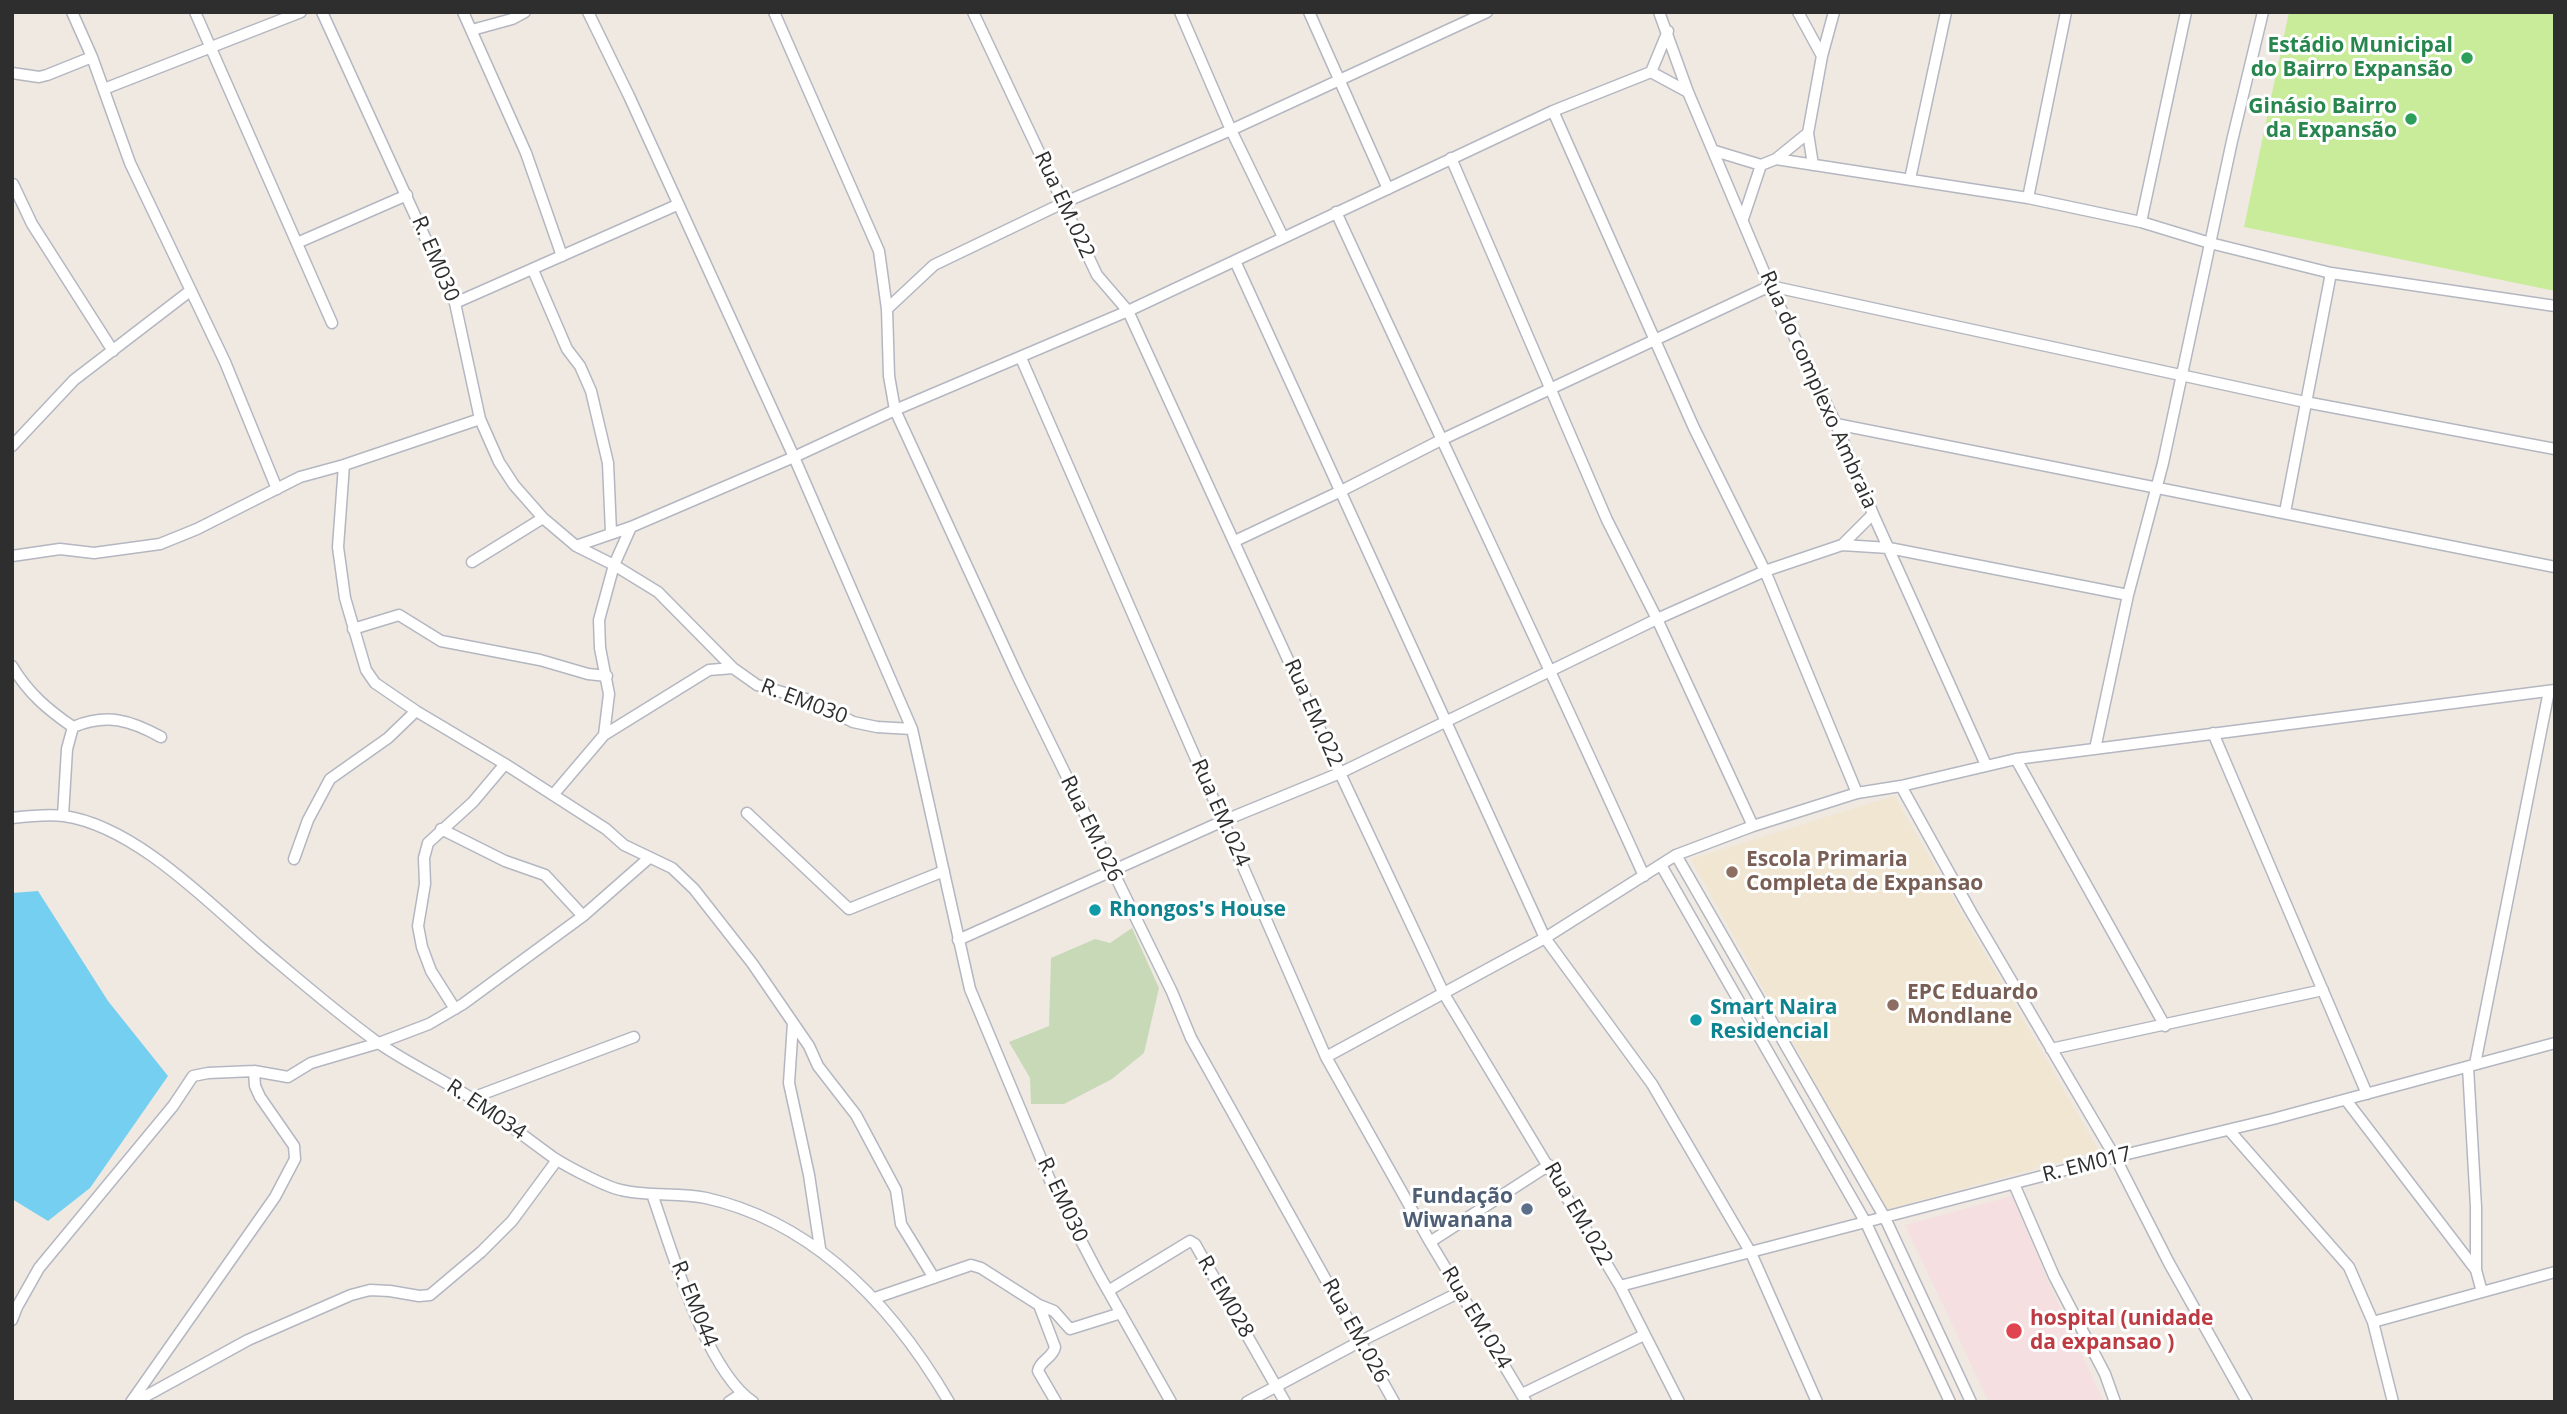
<!DOCTYPE html>
<html>
<head>
<meta charset="utf-8">
<style>
  body { margin:0 }
  #map { position:relative; width:2567px; height:1414px; overflow:hidden; background:#efe9e1; font-family:"Open Sans",sans-serif }
  canvas { display:block }
  .frame { position:absolute; inset:0; border:14px solid #2e2e2e; pointer-events:none }
</style>
</head>
<body>
<div id="map">
<canvas width="2567" height="1414"></canvas>
<div class="frame"></div>
</div>
<script>
const g = document.querySelector('canvas').getContext('2d');
g.lineJoin = 'round';
function fill(path, color) { g.fillStyle = color; g.fill(path, 'evenodd'); }
function stroke(path, color, width, dash) { g.strokeStyle = color; g.lineWidth = width; g.lineCap = dash ? 'butt' : 'round'; g.setLineDash(dash || []); g.stroke(path); }
function drawText(font, color, halo, rows, align = 'center') {
  g.font = font + ' "Open Sans",sans-serif'; g.lineWidth = 6; g.setLineDash([]); g.textBaseline = 'middle'; g.strokeStyle = halo; g.fillStyle = color; for (const [text, x, y, turn = 0] of rows) {
    g.save(); g.translate(x, y); g.rotate((+turn || 0) * Math.PI / 180); g.textAlign = isNaN(turn) ? turn : align; if (halo) g.strokeText(text, 0, 0); g.fillText(text, 0, 0); g.restore();
  }
}
fill(new Path2D(`
  M1894,796l205,355 -213,59 -195,-351z`), '#f0e6d1');
fill(new Path2D(`
  M2012,1196l38,90 54,116h-115l-84,-177z`), '#f5dfe0');
fill(new Path2D(`
  M1132,928l27,60 -15,65 -32,26 -48,25h-33l-1,-26 -21,-36 40,-16 2,-68 44,-19 15,4z`), '#c8d9b8');
fill(new Path2D(`
  M2289,12h266v279l-311,-64z`), '#c9ec9a');
fill(new Path2D(`
  M38,891l70,110 60,75 -78,112 -42,33 -36,-22v-306z`), '#75cff0');
const street = new Path2D(`
  M72,12l20,45 38,106 95,199 52,127
  M195,12l137,311
  M322,12l133,291 25,116 19,43 15,23 29,33 33,28 38,19 44,27 75,76 24,17 56,16 40,21 24,5 35,2 58,260 82,196 46,88 73,129
  M463,12l63,141 36,103
  M588,12l41,84 165,361 118,272
  M774,12l105,239 8,58 2,67 6,34 123,267 154,315 19,46 203,364
  M973,12l124,263 31,36 212,462 104,221 176,292 59,116
  M1180,12l51,118 52,107
  M1309,12l79,177
  M1659,12l29,80 82,194 66,138 37,90 113,251
  M1798,12l24,44
  M472,30l40,-11 13,-7
  M1651,72l37,20
  M12,73l27,4 8,-2 45,-18
  M104,89l197,-77
  M1553,111l141,317 71,143 92,222
  M1715,151l46,14 15,-6 32,-26
  M1451,158l156,362 50,99 96,207
  M1776,159l252,39 113,24 69,21 121,30 224,33
  M1813,165l-5,-32 14,-77 12,-44
  M1910,179l36,-167
  M13,184l19,40 81,127
  M2028,198l38,-186
  M1336,212c102,222 208,442 308,664
  M1743,219l18,-54
  M2141,222l45,-210
  M297,243l110,-48
  M1235,261l310,677 107,146 99,169 66,149
  M533,270l34,79 13,17 11,25 17,72 3,69
  M455,303l222,-98
  M887,309l47,-44 129,-62 168,-73 256,-118
  M1021,358l305,699 104,185 96,160
  M1836,424l719,143
  M12,446l62,-66 116,-89
  M344,465l-6,82 7,51 21,72 9,13 41,28 89,53 101,65 18,16 48,23 22,21 58,74 57,83 9,20 38,49 40,75 5,34 33,54
  M2285,512l46,-239
  M1235,541l106,-50 100,-51 329,-154 535,116 250,47
  M1842,545l31,-31
  M576,546l55,-19 163,-70 101,-47 233,-99 425,-200 98,-39 17,-41
  M12,556l48,-7 34,4 66,-9 37,-15 103,-52 44,-12 136,-46
  M472,562l71,-44
  M353,629l46,-14 42,26 99,19 48,14 19,2
  M12,666c16,27 36,44 61,61
  M2213,733l154,361
  M604,735l5,-41 -9,-46 -1,-28 15,-55 17,-38
  M2095,749l33,-154 35,-132 69,-322 31,-129
  M2016,759l149,267
  M1901,786l70,126 144,245 54,106 78,139
  M553,795l51,-60 105,-65 24,-2
  M747,813l102,96 95,-38
  M63,816l4,-67 6,-22c34,-14 57,-7 88,10
  M12,818c17,-2 35,-4 52,-2 71,10 145,87 197,132 38,32 76,65 116,94 30,21 63,36 94,56 28,18 55,40 83,60 14,9 52,29 67,32 28,7 58,2 85,8 111,25 188,110 243,204
  M441,829l64,32 40,14 38,41
  M1676,855l209,363 86,184
  M294,859l14,-39 22,-41 58,-41 28,-27
  M1661,865l205,358 84,179
  M958,940l265,-119 117,-48 317,-154 108,-48 77,-26 47,3 239,47
  M455,1009l-24,-38 -9,-24 -4,-21 7,-42 -1,-26 4,-15 45,-41 32,-38
  M793,1023l-4,60 20,92 11,73
  M2051,1049l272,-59
  M1326,1057l219,-119 131,-83 77,-29 104,-33 44,-7 115,-27 539,-69
  M2475,1064l74,-373
  M2468,1067l8,140v63
  M472,1098l162,-61
  M2346,1100l130,170 6,22
  M2229,1130l120,137 24,55 20,80
  M2014,1184l40,92 51,98 10,28
  M652,1194c20,56 53,176 101,208
  M1430,1242l119,-77
  M1620,1286l495,-129 158,-38 282,-76
  M1108,1291l82,-50 5,3 90,158
  M875,1298l96,-33 10,3 58,37 15,6 16,18 51,-16
  M1039,1305l16,42c-2,11 -15,13 -17,24l18,31
  M12,1320l5,-13 22,-39 134,-162 20,-30 15,-3 46,-2
  M2373,1322l182,-50
  M1522,1394l122,-59
  M131,1402l144,-205 20,-38 -1,-13 -34,-49 -5,-11 -1,-15 34,6 23,-14 68,-20 50,-19 34,-20 120,-88 66,-58
  M135,1402l113,-62 103,-45 19,-5 20,1 29,5 11,-1 51,-43 31,-31 45,-61
  M729,1402l12,-8
  M1247,1402l114,-61 99,-49`);
stroke(street, '#b4b7c1', 13);
stroke(street, '#fff', 10);
for (const [x, y, r, color] of [
  [2467,58,7,"#2e9e5b"],
  [2411,119,7,"#2e9e5b"],
  [1732,872,7,"#8d6e63"],
  [1095,910,7,"#0f9aa8"],
  [1893,1005,7,"#8d6e63"],
  [1696,1020,7,"#0f9aa8"],
  [1527,1209,7,"#5c6f8a"],
  [2014,1331,9,"#e0444e"]
]) { const dot = new Path2D(); dot.arc(x, y, r, 0, 2 * Math.PI); g.fillStyle = color; g.fill(dot); stroke(dot, '#fff', 2.5); }
drawText('bold 21px', '#27864d', '#fff', [
  ["Estádio Municipal",2453,46],
  ["do Bairro Expansão",2453,70],
  ["Ginásio Bairro",2397,107],
  ["da Expansão",2397,131]
], 'right');
drawText('21px', '#2e2e2e', '#fff', [
  ["Rua EM.022",1064,205,65],
  ["R. EM030",435,259,67],
  ["Rua do complexo Ambraia",1818,390,66],
  ["R. EM030",804,702,21],
  ["Rua EM.022",1313,713,66],
  ["Rua EM.024",1220,813,66],
  ["Rua EM.026",1091,829,64],
  ["R. EM034",486,1110,34],
  ["R. EM017",2087,1165,-14],
  ["R. EM030",1062,1200,65],
  ["Rua EM.022",1578,1214,60],
  ["R. EM028",1225,1297,60],
  ["R. EM044",694,1304,68],
  ["Rua EM.024",1476,1318,59],
  ["Rua EM.026",1355,1331,61]
]);
drawText('bold 21px', '#785e54', '#fff', [
  ["Escola Primaria",1746,860],
  ["Completa de Expansao",1746,884],
  ["EPC Eduardo",1907,993],
  ["Mondlane",1907,1017]
], 'left');
drawText('bold 21px', '#0d838f', '#fff', [
  ["Rhongos's House",1109,910],
  ["Smart Naira",1710,1008],
  ["Residencial",1710,1032]
], 'left');
drawText('bold 21px', '#4e5e75', '#fff', [
  ["Fundação",1513,1197],
  ["Wiwanana",1513,1221]
], 'right');
drawText('bold 21px', '#be3a42', '#fff', [
  ["hospital (unidade",2030,1319],
  ["da expansao )",2030,1343]
], 'left');
</script>
</body>
</html>
